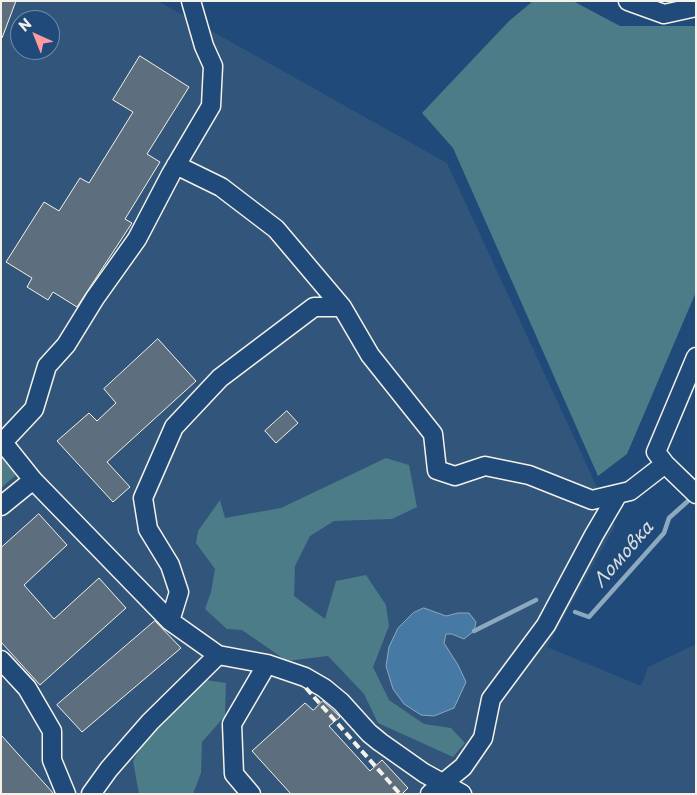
<!DOCTYPE html>
<html>
<head>
<meta charset="utf-8">
<style>
  body { margin:0 }
  #map { position:relative; width:697px; height:795px; overflow:hidden; background:#1f4a7a; font-family:"Playpen Sans",sans-serif }
  canvas { display:block }
  .frame { position:absolute; inset:0; border:2px solid #f4f1e8; pointer-events:none }
  .north { position:absolute; left:10px; top:10px; width:50px; height:50px; box-sizing:border-box; background:#1f4a7a; border:1px solid #748da6; border-radius:50%; rotate:316deg; font-size:14px; font-weight:700; line-height:20px; text-align:center; color:#f4f1e8 }
  .north::after { content:''; display:block; margin:auto; width:18px; height:22px; background:#ff9aa2; clip-path:polygon(50% 0,100% 100%,50% 72%,0 100%) }
</style>
</head>
<body>
<div id="map">
<canvas width="697" height="795"></canvas>
<div class="frame"></div>
<div class="north">N</div>
</div>
<script>
const g = document.querySelector('canvas').getContext('2d');
g.lineJoin = 'round';
function fill(path, color) { g.fillStyle = color; g.fill(path, 'evenodd'); }
function stroke(path, color, width, dash) { g.strokeStyle = color; g.lineWidth = width; g.lineCap = dash ? 'butt' : 'round'; g.setLineDash(dash || []); g.stroke(path); }
function drawText(font, color, halo, rows, align = 'center') {
  g.font = font + ' "Playpen Sans",sans-serif'; g.lineWidth = 4; g.setLineDash([]); g.textBaseline = 'middle'; g.strokeStyle = halo; g.fillStyle = color; for (const [text, x, y, turn = 0] of rows) {
    g.save(); g.translate(x, y); g.rotate((+turn || 0) * Math.PI / 180); g.textAlign = isNaN(turn) ? turn : align; if (halo) g.strokeText(text, 0, 0); g.fillText(text, 0, 0); g.restore();
  }
}
fill(new Path2D(`
  M1,1h157l289,162 168,363 -68,121 94,39 7,-19 48,-23v150h-695zM20,20h30v30h-30z`), '#32557b');
fill(new Path2D(`
  M533,1h40l47,25h76v266l-69,162 -29,22 -145,-328 -31,-35 87,-92z
  M9,456l8,10 -2,10 -14,12v-30z
  M386,458l23,7 8,42 -25,12 -58,2 -24,15 -15,30 -1,30 31,23 11,-38 30,-6 20,30 3,21 -16,41 16,33 35,24 27,4 14,15 -12,14 -75,-34 -14,-29 -36,-38 -41,5 -45,-31 -15,-1 -22,-20 6,-17 4,-23 -19,-26 2,-12 22,-31 5,18 56,-10z
  M206,680l20,3 -1,33 -23,26 -1,31 -8,21h-54l-6,-33 16,-28 34,-34z`), '#4b7c87');
const water = new Path2D(`
  M424,608l22,8 12,-3h11l7,9 -2,9 -10,8 -12,-5h-6l-2,9 14,22 8,17 -12,26 -20,8 -13,-1 -17,-11 -11,-15 -7,-23 3,-19 9,-19 15,-15z`);
fill(water, '#4679a4');
stroke(water, '#8ca9bf', 1);
stroke(new Path2D(`
  M575,612l14,5 75,-84 5,-15 19,-17
  M474,631l62,-31`), '#8ca9bf', 4.5);
const building = new Path2D(`
  M1,1h15l-14,37 -1,-1z
  M140,56l49,31 -42,67 13,8 -35,57 7,4 -55,84 -24,-15 -5,8 -21,-13 5,-9 -26,-16 38,-60 15,9 21,-33 9,5 44,-71 -20,-12z
  M158,339l38,42 -89,81 23,25 -17,15 -56,-61 32,-28 8,8 19,-18 -12,-14z
  M287,411l11,12 -22,20 -11,-12z
  M39,514l28,31 -43,40 30,34 45,-41 27,30 -86,77 -39,-43v-94z
  M155,621l26,27 -99,84 -25,-27z
  M323,701l17,16 -11,9 41,45 12,-11 26,28 -6,6h-111l-39,-43 53,-48 8,7z
  M1,735l53,59h-53z`);
fill(building, '#5d6e7e');
stroke(building, '#f4f1e8', 1);
const minor = new Path2D(`
  M628,1l36,13 32,-7
  M176,165l45,22 55,42 66,78
  M696,357l-40,95 9,12 31,30
  M1,440l32,40 137,141 48,34 49,9 38,13 19,11 17,14 28,31 11,9 44,31 38,21
  M3,442l31,-33 13,-43 19,-21 29,-47 42,-59 34,-65 40,-68 2,-40 -9,-20 -13,-45
  M1,506l32,-26
  M170,621l9,-29 -9,-27 -22,-36 -5,-31 31,-71 46,-49 94,-71h28l28,48 63,79 4,36 18,6 30,-10 44,9 63,25 38,-9 35,-27
  M1,660l26,28 25,43v29l14,34
  M91,794l18,-25 41,-47 68,-67
  M251,794l-17,-20 -2,-50 35,-60
  M430,794l33,-27 20,-29 8,-39 55,-74 48,-90 24,-41`);
stroke(minor, '#f4f1e8', 21);
stroke(minor, '#1f4a7a', 18);
stroke(new Path2D(`
  M306,688l94,106`), '#f4f1e8', 4, [8, 4]);
drawText('italic 18px', '#dadfde', '#1f4a7a', [
  ["Ломовка",624,555,-49]
]);
</script>
</body>
</html>
